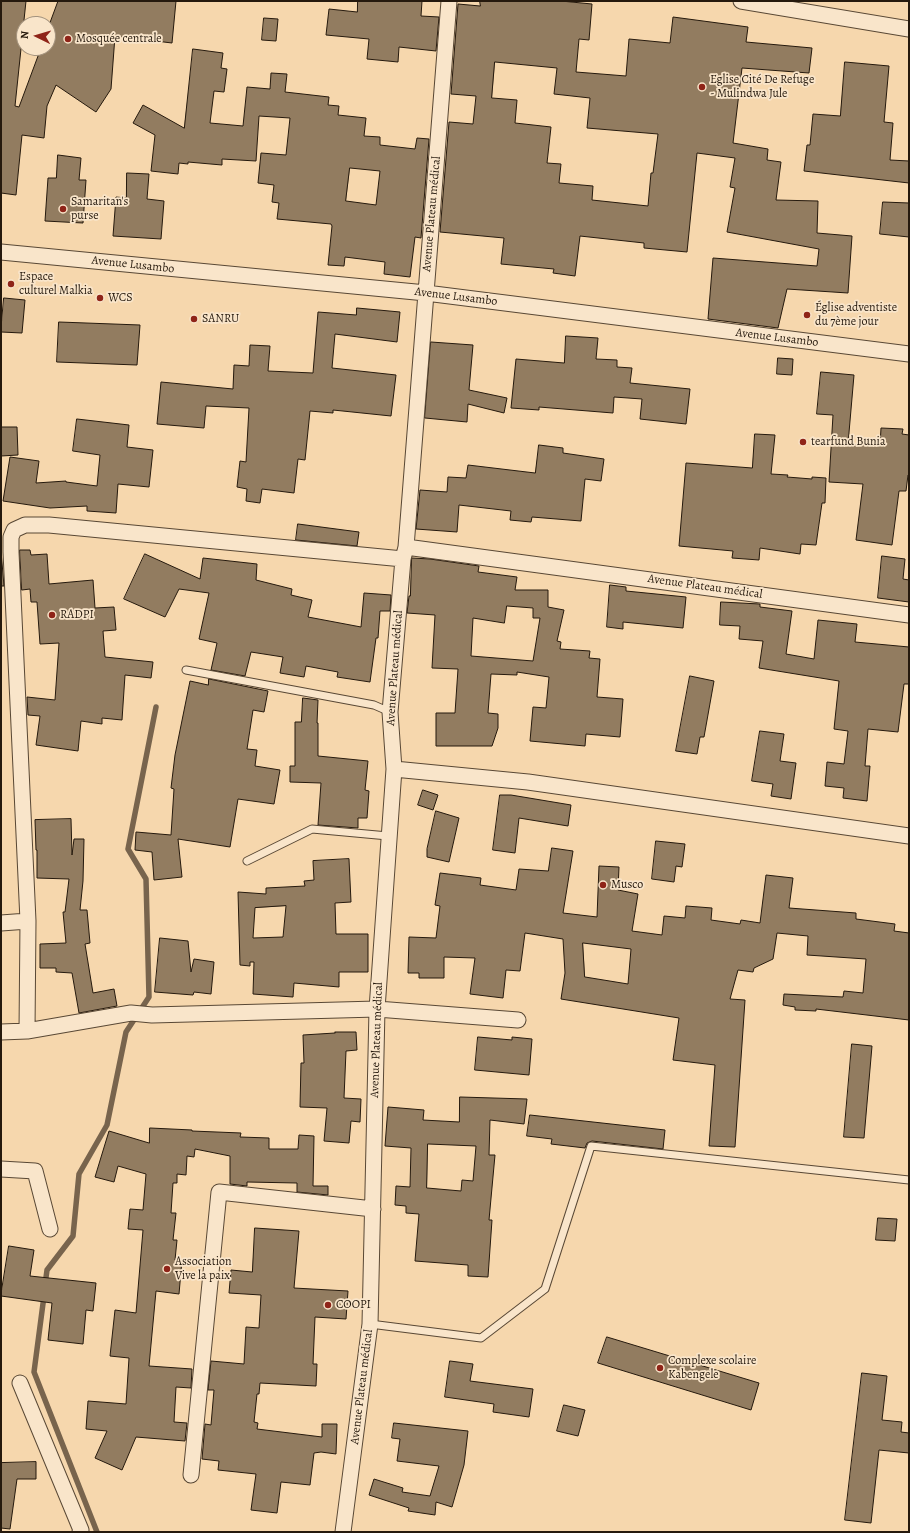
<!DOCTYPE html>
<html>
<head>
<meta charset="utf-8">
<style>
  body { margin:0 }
  #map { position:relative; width:910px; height:1533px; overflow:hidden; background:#f6d7ad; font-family:Alegreya,serif }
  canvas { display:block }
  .frame { position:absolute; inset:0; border:2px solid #25190d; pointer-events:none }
  .north { position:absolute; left:16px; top:16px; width:40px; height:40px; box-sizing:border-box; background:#f9e5ca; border:1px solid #a4937e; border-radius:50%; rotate:275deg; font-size:11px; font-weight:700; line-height:16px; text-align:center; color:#25190d }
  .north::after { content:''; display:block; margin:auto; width:14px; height:18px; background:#8f2418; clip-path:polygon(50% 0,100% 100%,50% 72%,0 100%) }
</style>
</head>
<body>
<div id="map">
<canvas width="910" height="1533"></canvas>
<div class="frame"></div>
<div class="north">N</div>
</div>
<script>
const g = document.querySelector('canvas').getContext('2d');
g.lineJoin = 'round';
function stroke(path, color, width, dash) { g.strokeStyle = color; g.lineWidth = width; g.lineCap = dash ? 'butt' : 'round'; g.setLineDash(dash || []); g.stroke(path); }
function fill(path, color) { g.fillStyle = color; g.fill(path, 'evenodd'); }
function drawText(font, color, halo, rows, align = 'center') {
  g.font = font + ' Alegreya,serif'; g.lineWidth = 3.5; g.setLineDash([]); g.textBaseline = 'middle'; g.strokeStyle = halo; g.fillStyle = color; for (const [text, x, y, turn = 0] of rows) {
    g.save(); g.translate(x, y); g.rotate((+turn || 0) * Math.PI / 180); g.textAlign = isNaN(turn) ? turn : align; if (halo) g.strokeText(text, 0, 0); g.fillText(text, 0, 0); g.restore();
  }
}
stroke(new Path2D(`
  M45,1285l2,-15 26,-34 6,-62 28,-49 19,-93 23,-35 -3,-118 -18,-30 28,-142
  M44,1296l-10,76 63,160`), '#78644d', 5.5);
const building = new Path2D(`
  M1,1h25l-11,105 4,1 22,-59h7v-20l10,-27h118l-4,42 -57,-7 -4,53 -15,23 -40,-27 -9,21 -3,32 -22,-3 -6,60 -15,-2z
  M358,1h64l-1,15 18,1 -3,34 -37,-4 -1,15 -31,-3 2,-20 -43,-4 3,-26 28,3z
  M480,1h81l31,3 -3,36 -10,-1 -3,33 50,4 3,-37 41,4 3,-26 75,10 -2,15 66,6 -3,25 -67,-5 -9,75 35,6 -1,11 14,2 -5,38 42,1 -1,32 35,3 -4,57 -61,-4 -9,39 -70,-9 5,-61 104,8 2,-17 -92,-17 8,-44 -5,-1 5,-29 -38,-5 -10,99 -43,-4v-5l-64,-7 -5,40 -22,-3 1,-4 -53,-5 3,-26 -64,-6 9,-110 24,2 3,-28 -25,-2 7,-90 22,2zM495,62l62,6 -3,26 36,4 -3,30 71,6 -5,39h-2l-3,33 -56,-6 1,-14 -34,-3 2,-19 -14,-1 4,-36 -36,-4 2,-23 -25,-2z
  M264,18l14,1 -2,22 -14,-1z
  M193,49l30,4 -2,15 6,1 -3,23 -10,-1 -4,32 33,3 4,-39 23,2 1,-16 16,1 -2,18 44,5 -1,8 11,1 -1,9 28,3 -2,18 16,1v8l35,4 2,-11 12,1 -8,99 -6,-1 -5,40 -26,-3 1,-12 -40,-5 -1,9 -16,-1 4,-39 -1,-2 -54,-5 2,-16 -7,-1 2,-17 -16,-2 3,-30 25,2 4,-37 -31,-2 -3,45 -34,-2v6l-34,-3v2l-9,-1 -1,11 -27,-3 4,-36 -22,-12 10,-18 41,23zM350,168l30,3 -4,34 -30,-4z
  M845,62l44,4 -5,56 9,1 -3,37 19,1v22l-105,-12 3,-26h3l3,-31 27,2z
  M58,155l23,3 -2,22h7l-3,43 -38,-2 3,-43h8z
  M127,173l22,1 -2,25 17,2 -3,38 -48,-3 3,-39 10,1z
  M883,202l26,1v34l-29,-3z
  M4,298l21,2 -3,33 -21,-1z
  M357,308l43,4 -3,30 -62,-8 -3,34 64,7 -5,41 -58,-6v3l-23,-2 -5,49 -7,-1 -4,34 -32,-4 -2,14 -14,-2 1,-12 -10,-2 3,-26 6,1 3,-54 -43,-2 -2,22 -47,-4 4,-42 72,7 1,-24 15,1 1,-21 20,1 -2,25 45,2 5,-61 38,3z
  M59,322l81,3 -3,40 -80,-3z
  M566,336l32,2 -2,21 21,1v7l15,1 -2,15 60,6 -4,35 -46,-5 2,-20 -28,-2 -1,16 -74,-6v3l-28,-2 5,-49 48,4z
  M431,342l42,3 -4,45 38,8 -3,15 -36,-9 -1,18 -42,-4z
  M778,358l15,1 -1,16 -15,-1z
  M821,372l33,3 -6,69 32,2 1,-18 22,1 -1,5 7,1v40h-1l-2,16h-7l-7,54 -36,-5 7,-56 -34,-2 4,-67 -16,-1z
  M77,419l52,6 -2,22 26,3 -4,37 -31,-3 -2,29 -29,-2v-5l-37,2 -47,-7 7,-44 29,4 -3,22 30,-2v1l31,4 3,-31 -27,-4z
  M1,427h16l1,28 -17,1z
  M755,434l20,1 -4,39 17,1 -1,2 25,2v-2l14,1 -1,25h-3l-6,42 -15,-1 -1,10 -40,-6 -1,12 -27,-2 1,-7 -54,-5 7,-83 66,5z
  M539,445l24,3v5l41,6 -3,22 -16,-2 -4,42 -49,-4 -1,5 -21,-2 1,-9 -52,-6 -2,27 -41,-3 4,-39 27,2 1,-15 18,1 2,-13 67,8z
  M298,524l61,8 -2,14 -61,-6z
  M20,550h10l1,5 16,-1 2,30 44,-4 2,28 19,-1 2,23 -13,1 2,26 48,5 -2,16 -26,-3 -3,45 -20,-2v6l-21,-3 -3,30 -42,-6 4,-29 -12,-1 -1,-18 28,3 4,-57 -19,1 -3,-42h-6l-1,-13 -8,1z
  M1,551l3,35h-3z
  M145,554l55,25 3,-21 54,6 -1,16 36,9 -1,6 21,5 -4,17 53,10 3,-34 27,2 -1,16h-10l-2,27h-2l-6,44 -33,-5 1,-5 -32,-6 -2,11 -24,-4 3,-16 -32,-5 -6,24 -34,-6 6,-27 -18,-4 10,-46 -30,-4 -14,28 -41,-18z
  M882,556l23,3 -2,20 6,1v22l-31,-4z
  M412,558l18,1 49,7 -1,6 39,5 -2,13h33v17l16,3 -7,31 4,1 -1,7 30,2 -1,7 11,1 -3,38 26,2 -3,38 -34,-3 -1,12 -55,-5 3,-34 13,1 3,-31 -32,-5v3l-26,-1 -3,39 10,1v14l-6,18h-56v-33h19l3,-44 -26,-1 3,-53 -28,-2 2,-17h1zM507,606l26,2v10h7l-7,43 -62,-5 2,-38 31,5z
  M610,585l16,2v4l60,6 -3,31 -60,-6v7l-16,-2z
  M721,602l39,2v3l32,4 -6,43 28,5 4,-39 39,4 -2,18 54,5v37h-5l-6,48 -30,-3 -3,37h5l-3,35 -24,-3 1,-10 -19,-2 2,-24 17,2 4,-33 -14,-2 5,-48 -80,-13 4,-27 -24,-2 1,-13 -20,-1z
  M690,676l24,5 -10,56h-4l-3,17 -21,-3z
  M209,679l59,12 -4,21 -11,-2 -6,39 10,1 -2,16 25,4 -6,34 -36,-5 -8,48 -52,-8 4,38 -28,3 -2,-28 -17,-2 1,-18 35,3 3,-46 -3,-1 4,-33 15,-74 18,4z
  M303,698l15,2 -1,23h1v33l50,5 -3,29 4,1 -2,27h-9v10l-40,-3 3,-42 -31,-1v-16h5v-44h6z
  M760,731l24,3 -4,27 16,2 -5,36 -20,-3 2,-12 -21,-3z
  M423,790l15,5 -5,15 -15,-5z
  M500,795h11l60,10 -3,21 -49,-8 -4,35 -22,-3z
  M436,811l23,7 -10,44 -22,-5v-8z
  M71,819l1,36 2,-16h10l-1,42 -3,29h7l3,33 -5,1 8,49 21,-4 3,17 -38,7 -7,-40 -16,-1v-4h-16v-24l26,-1 -3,-31h2l4,-33 -32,-1v-28h-1l-1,-30z
  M656,841l29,3 -3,23 -6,-1 -2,16 -22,-3z
  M552,848l21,3 -10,62 34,4 2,-51 20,1 -1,23 20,4 -6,37 30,4 2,-19 21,2 1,-12 26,2 -1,12 29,4 1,-4 19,3 6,-48 27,3 -4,30 67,5v6l39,5 -1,7 15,2v87l-93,-11v2l-21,-1v-3l-12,-2 1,-11 59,3 1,-6 19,2 3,-34 -59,-4 1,-19 -31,-3 -4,26 -19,9 -1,4 -15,-2 -8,29 15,1 -10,147 -26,-1 6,-81 -42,-5 6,-42 -118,-19 4,-26 -2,-34 -38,-6 -5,38 -14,-1 -3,28 -33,-4 5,-36 -31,-1v21h-25v-5h-11l1,-36 27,1 4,-32 -5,-1 5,-32 41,5 -1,7 36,5 3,-21 29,2zM583,943l48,6 -3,35 -43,-7z
  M349,859l2,43 -16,1 1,31h32v38h-29v15l-45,-4 -1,14 -40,-3 1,-32h-4v4l-10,-1 -2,-73 28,2v-6l39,-2 -1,-5 10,-1 -1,-19zM286,906l-3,31 -30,1 2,-30z
  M160,938l28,3 3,31 3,-13 20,3 -3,32 -17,-2 -1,3 -38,-3z
  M335,1032h21l1,18 -11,1 -2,47 17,1 -1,23 -9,-1 -2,22 -25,-2 3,-33 -27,-1 1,-44h3l-1,-28 32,-2z
  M478,1037l34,3v-3l20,2 -3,36 -54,-5z
  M852,1044l20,2 -8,92 -20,-1z
  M460,1097l67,2 -3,25 -34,-4 -1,35h6l-6,65h3l-4,57 -20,-1v-11l-53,-4 4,-47 -13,-1v-7l-11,-1 1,-19 14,1 1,-39 -26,-2 3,-39 36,3 -1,10 36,2zM428,1144l48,2 -3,35 -11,-1 -1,11 -34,-3z
  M530,1115l135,15 -2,19 -71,-8 -5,2 -2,5 -34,-4 1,-5 -25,-3z
  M150,1128l42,2v1l49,2 -1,4 29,1v11h29l1,-14 15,1 -1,50h15v9l-31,-3v-9l-50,-1v4l-17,-2v-28l-35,-7 -1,8 -7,-1 -1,19 -9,-1v9h-4l-2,30h5l-3,27h4l-2,20h7l-3,34 -23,-3 -7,75 43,3 -1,19 -15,-1 -2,35 13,1 -2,18 -49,-4 -14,33 -27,-12 12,-27 -21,-2 2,-28 38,3 3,-46 -19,-2 5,-46 21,3 7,-83 -15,-1 2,-20 13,1 3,-36 -28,-8 -4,16 -19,-5 14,-46 40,12z
  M878,1218l19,1 -2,22 -19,-1z
  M255,1228l44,3 -5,57 54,3 -2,28 -31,-2 -2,47h4l-1,22 -56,-3 -1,11h-2l-3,28 4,1 -1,6 65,8v-13h15l-1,30 -15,-2 -7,1 -4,32 -29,-3 -4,31 -26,-3 5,-36 -38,-4 1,-9 -17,-2 3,-35 6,1 3,-35h-6l3,-29 33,3 2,-37 13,1 2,-33 -32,-2 2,-23 21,2z
  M9,1246l25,4 -4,26 66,7 -3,28 -7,-1 -3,34 -35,-4 4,-37 -51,-7z
  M607,1337l152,46 -8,27 -153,-47z
  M450,1361l23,3 -3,17 63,8 -4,28 -36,-5 1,-8 -49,-7z
  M862,1373l25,3 -5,44 20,2 -1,10 8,1v20l-30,-3 -8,73 -26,-3z
  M564,1405l21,5 -7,26 -21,-5z
  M394,1423l74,8 -4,34 -12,42 -16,-5 -1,13 -27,-4 1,-3 -40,-13 5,-16 29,9 -1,4 28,4 9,-30 -42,-5 3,-22 -8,-1z
  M36,1462v17h-19l-7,50 -9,-1v-65z`);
fill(building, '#927c60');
stroke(building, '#25190d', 1);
const service = new Path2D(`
  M186,670l188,35 16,7
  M247,861l65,-32 76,7
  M370,1324l111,14 64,-49 46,-143 318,34`);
const minor = new Path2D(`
  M741,1l168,28
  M1,252l425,41 483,61
  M406,547l503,68
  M394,769l134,13 381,54
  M1,923l27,-2
  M27,1031l1,-110 -17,-369v-15l3,-7 11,-5h24l354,34
  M1,1032l26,-1 104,-18 21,2 225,-6 141,11
  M1,1169l34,2 15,58
  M20,1383l61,147 -1,2
  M191,1475l28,-283 154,17
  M343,1532l27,-208 7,-315 17,-240 -4,-57 13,-153 3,-12 43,-546`);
stroke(service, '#594835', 9);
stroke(minor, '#594835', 17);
stroke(service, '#f9e5ca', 7);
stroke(minor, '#f9e5ca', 15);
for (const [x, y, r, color] of [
  [68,39,4,"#8f2418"],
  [702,87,4,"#8f2418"],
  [63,209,4,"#8f2418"],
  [11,284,4,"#8f2418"],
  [100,298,4,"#8f2418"],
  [807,315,4,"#8f2418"],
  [194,319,4,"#8f2418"],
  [803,442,4,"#8f2418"],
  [52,615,4,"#8f2418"],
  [603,885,4,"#8f2418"],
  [167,1269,4,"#8f2418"],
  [328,1305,4,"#8f2418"],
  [660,1368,4,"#8f2418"]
]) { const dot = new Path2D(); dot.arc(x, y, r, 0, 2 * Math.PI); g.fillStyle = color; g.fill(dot); stroke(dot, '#f9e5ca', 1.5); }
drawText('12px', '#25190d', '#f9e5ca', [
  ["Mosquée centrale",76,39],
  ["Eglise Cité De Refuge",710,80],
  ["- Mulindwa Jule",710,94],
  ["Samaritan's",71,202],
  ["purse",71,216],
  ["Espace",19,277],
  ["culturel Malkia",19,291],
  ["WCS",108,298],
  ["Église adventiste",815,308],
  ["du 7ème jour",815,322],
  ["SANRU",202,319],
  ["tearfund Bunia",811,442],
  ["RADPI",60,615],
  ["Musco",611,885],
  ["Association",175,1262],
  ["Vive la paix",175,1276],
  ["COOPI",336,1305],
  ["Complexe scolaire",668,1361],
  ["Kabengele",668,1375]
], 'left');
drawText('12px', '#25190d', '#f9e5ca', [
  ["Avenue Plateau médical",432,214,-85],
  ["Avenue Lusambo",133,265,6],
  ["Avenue Lusambo",456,297,7],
  ["Avenue Lusambo",777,338,7],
  ["Avenue Plateau médical",705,587,8],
  ["Avenue Plateau médical",395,668,-86],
  ["Avenue Plateau médical",377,1040,-88],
  ["Avenue Plateau médical",362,1387,-83]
]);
</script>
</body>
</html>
